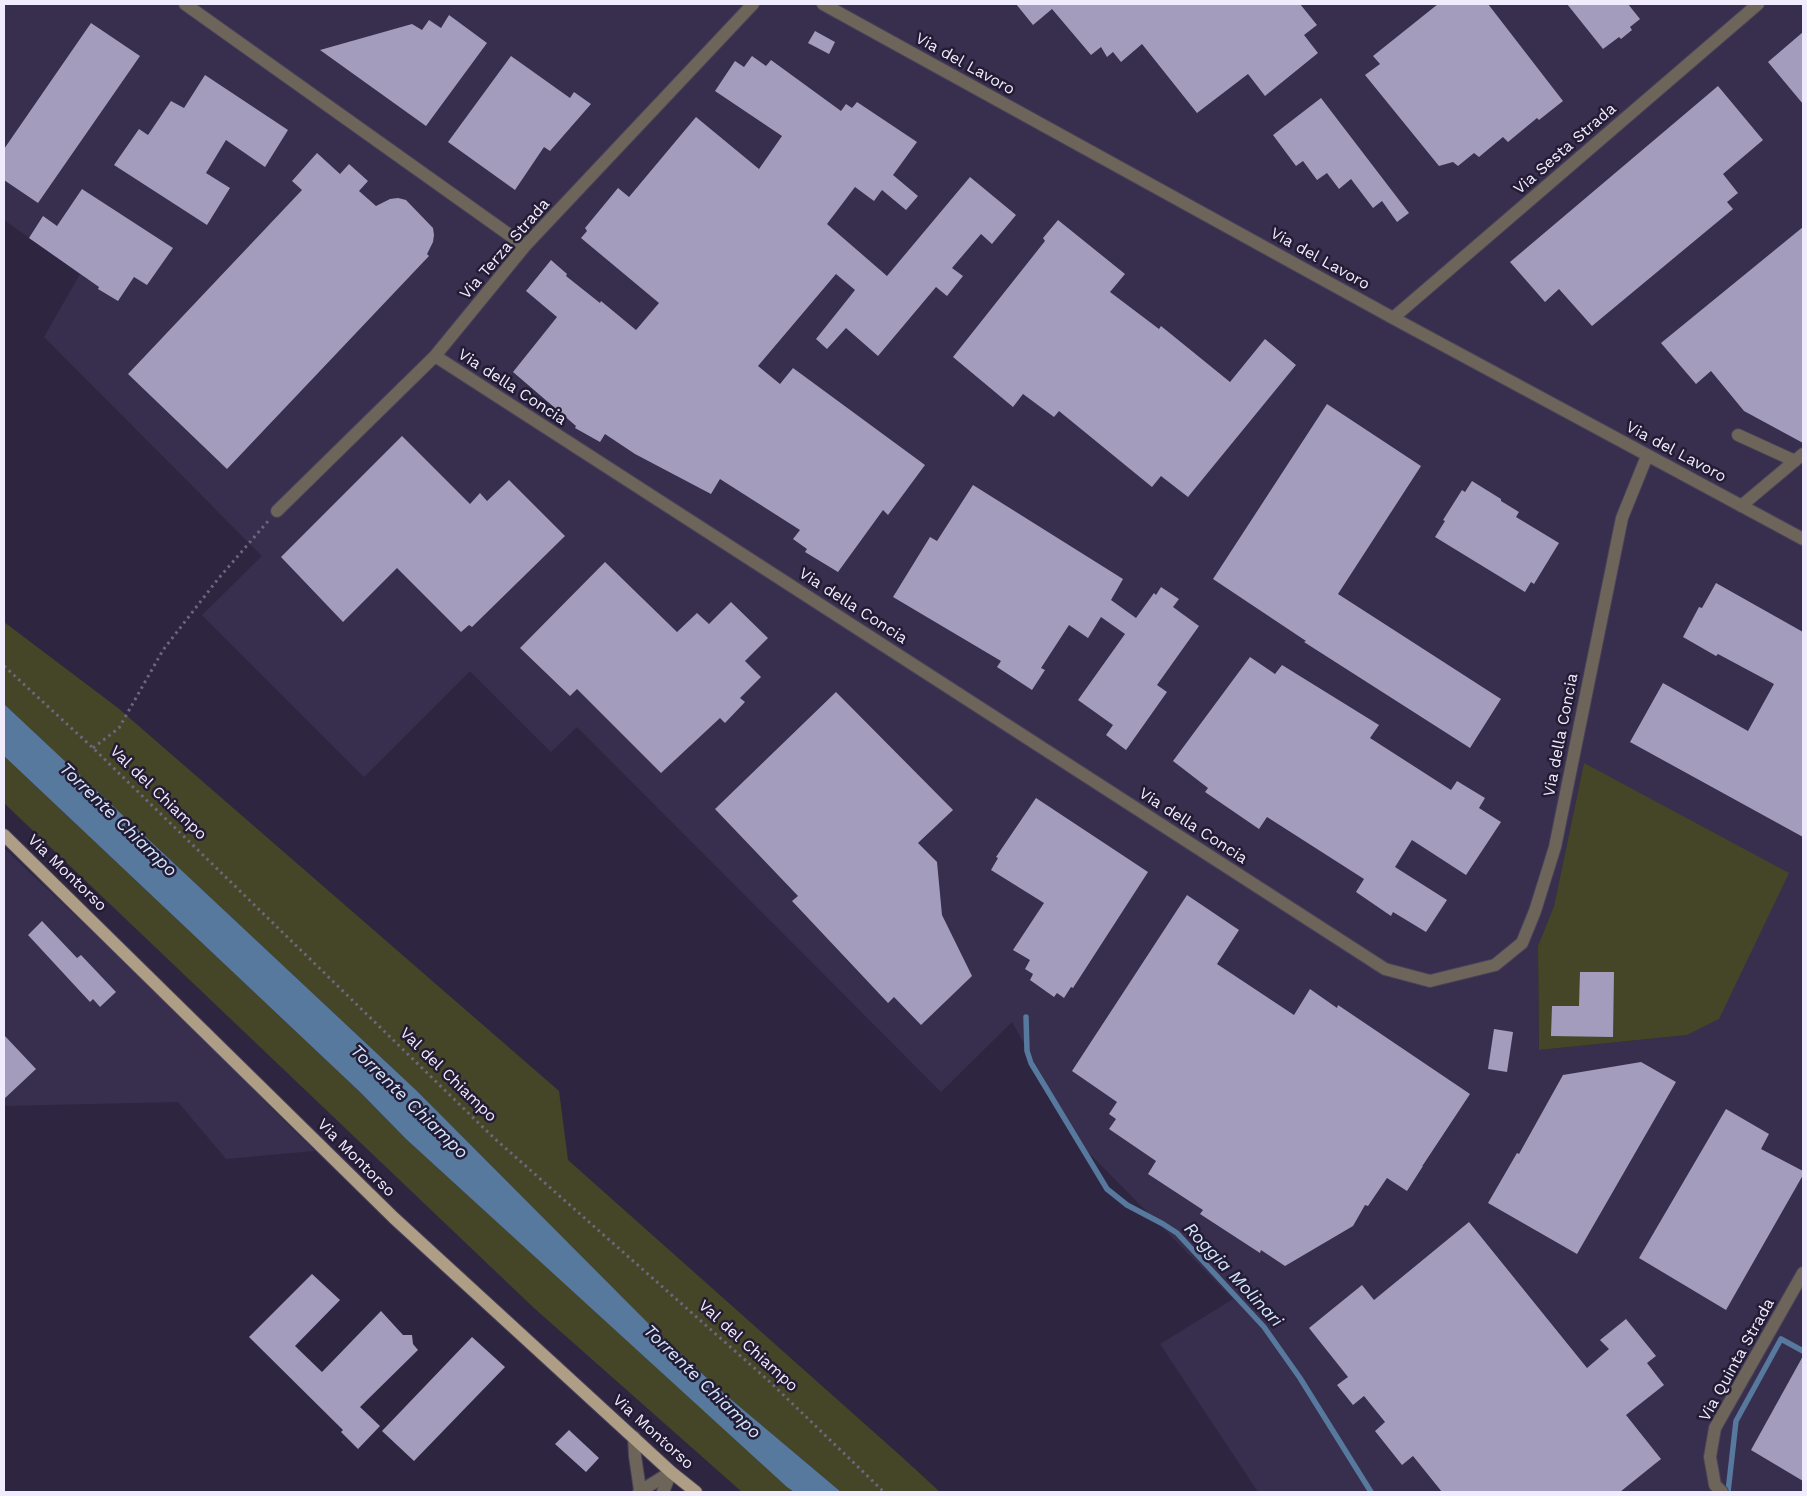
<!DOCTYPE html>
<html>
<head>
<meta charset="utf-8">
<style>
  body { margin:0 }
  #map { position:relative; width:1807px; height:1496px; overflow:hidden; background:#2e2640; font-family:"Work Sans",sans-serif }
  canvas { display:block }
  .frame { position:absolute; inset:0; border:5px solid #f0ecfd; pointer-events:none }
</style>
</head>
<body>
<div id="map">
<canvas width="1807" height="1496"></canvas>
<div class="frame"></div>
</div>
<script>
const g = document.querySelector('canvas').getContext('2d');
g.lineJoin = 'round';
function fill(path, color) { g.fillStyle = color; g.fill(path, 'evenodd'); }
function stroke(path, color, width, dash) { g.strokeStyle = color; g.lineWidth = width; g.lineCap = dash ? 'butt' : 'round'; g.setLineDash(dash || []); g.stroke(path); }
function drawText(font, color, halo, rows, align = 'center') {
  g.font = font + ' "Work Sans",sans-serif'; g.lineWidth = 5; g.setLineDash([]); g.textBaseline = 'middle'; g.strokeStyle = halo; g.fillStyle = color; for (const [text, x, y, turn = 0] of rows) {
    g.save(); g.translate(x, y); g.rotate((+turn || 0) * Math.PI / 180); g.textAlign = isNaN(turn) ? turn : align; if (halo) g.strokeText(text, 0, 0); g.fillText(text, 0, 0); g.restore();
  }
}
fill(new Path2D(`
  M4,4h1799v1488h-545l-98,-148 73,-45 -152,-154 -69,-123 -71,70 -364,-365 -26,25 -81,-81 -106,106 -162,-162 60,-59 -218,-219 36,-63 -76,-54zM1584,763l135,256 -32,16 -148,15 -1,-104 16,-40z
  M4,848l262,249 -5,1 54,53 -89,8 -48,-57 -174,4z`), '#382e4e');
fill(new Path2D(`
  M4,622l114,86 441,383 9,69 335,298 37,34h-99l-120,-101 -62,-57 -242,-243 -413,-387z
  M4,756l357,337 45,46 388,353h-52l-208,-184 -530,-505z
  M1584,763l205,110 -70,146 -32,16 -148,15 -1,-104 16,-40z`), '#454627');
fill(new Path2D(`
  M4,704l413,387 242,243 62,57 120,101h-47l-7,-5 -381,-348 -45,-46 -357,-337z`), '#56799d');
stroke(new Path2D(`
  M1026,1017l1,34 4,12 76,126 20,16 36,19 14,9 87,94 36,51 71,114
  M1728,1492l8,-71 45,-82 22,12`), '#56799d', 5.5);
fill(new Path2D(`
  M1016,4h284l17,21 -13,10 14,18 -53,43 -17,-22 -51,39 -55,-69 -21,18 -8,-10 -6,5 -6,-10 -10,8 -39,-46 -19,16z
  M1438,4h50l75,97 -24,19 -2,-2 -29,24 -5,-5 -24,20 -5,-4 -16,13 -5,-4 -14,4 -74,-91 15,-11 -7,-8z
  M1567,4h61l12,15 -10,8 2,3 -11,9 -2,-2 -16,12z
  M449,15l38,28 -61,83 -106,-76 92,-26 10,6 7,-10 12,8z
  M91,23l49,33 -102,147 -34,-23v-31z
  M815,31l20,11 -6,12 -21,-11z
  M1803,32v72l-35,-42z
  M511,56l59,42 4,-6 17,12 -41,47 -6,-4 -29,43 -67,-48z
  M752,56l14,10 5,-6 70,51 5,-7 6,4 5,-6 60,40 -24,33 25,21 -12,14 -24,-20 -8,11 -19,-14 -28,37 60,52 83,-99 46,38 -24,29 -11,-10 -29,34 11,8 -16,20 -11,-9 -58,69 -32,-28 -19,21 -11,-10 39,-49 -19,-16 -78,92 22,18 13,-16 132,97 -37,50 -5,-5 -45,62 -33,-20 2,-3 -14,-10 7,-9 -80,-51 -9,15 -76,-40 -30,-20 -5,8 -25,-14 1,-2 -63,-54 44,-55 -31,-26 25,-31 16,14 -1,2 34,27 1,-2 35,29 23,-27 -78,-65 6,-7 -2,-3 33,-40 11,9 67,-80 63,52 23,-33 -67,-45 20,-30 9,6z
  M205,75l83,55 -23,37 -39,-27 -20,33 24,15 -23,37 -93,-60 25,-36 9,6 23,-34 13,7z
  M1718,86l45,54 -40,34 15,19 -11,9 6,7 -141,117 -33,-37 -14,13 -35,-40z
  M1321,98l88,115 -12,9 -15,-21 -9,7 -22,-29 -12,10 -12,-16 -10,7 -14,-19 -7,5 -23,-31z
  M317,153l23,21 9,-10 19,17 -9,10 17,15 14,-7 8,-1 8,2 27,28 1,7 -1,7 -6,12 2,2 -202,213 -99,-95 174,-184 -10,-9z
  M82,189l91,59 -26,37 -13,-8 -16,24 -20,-12 1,-2 -70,-49 14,-22 14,10z
  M1058,220l67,54 -15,18 49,37 2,-3 69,56 35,-43 31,26 -108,132 -27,-21 -9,11 -93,-76 -5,6 -31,-23 -10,13 -60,-50 92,-116 -2,-3z
  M1803,227v216l-59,-32 -33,-40 -15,13 -35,-41z
  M1327,404l94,62 -83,128 163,105 -31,49 -166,-106 2,-1 -93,-62z
  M402,436l68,68 10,-11 7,8 22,-21 56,56 -93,91 -3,-2 -8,7 -64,-64 -54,54 -62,-65z
  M1472,481l29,18v2l18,11 -3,5 43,26 -25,41 -3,-2 -6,10 -90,-55 10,-16 -2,-1 19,-30 3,2z
  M973,485l150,94 -12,21 25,18 18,-25 2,2 5,-8 18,12 -6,8 26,19 -42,59 10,7 -41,58 -20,-15 7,-10 -35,-25 47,-66 -24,-17 -13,21 -19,-13 -28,43 4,2 -13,20 -35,-23 4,-6 -108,-64 37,-60 7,4z
  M605,562l72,70 20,-19 12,11 22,-22 37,36 -23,23 16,16 -21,21 5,4 -20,21 -5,-5 -59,55 -84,-84 -7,7 -50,-48z
  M1716,583l87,49v205l-173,-95 33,-59 85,48 26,-47 -56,-30 -2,2 -33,-19 16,-30 3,1z
  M1250,657l25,17 7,-9 97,60 -9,13 81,52 6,-9 28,17 -6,10 22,14 -35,53 -54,-35 -17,27 52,33 -21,32 -33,-20 -2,4 -35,-24 8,-13 -97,-62 -8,12 -54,-37 3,-4 -35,-27z
  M836,692l117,118 -35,33 19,19 5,53 30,61 -51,49 -27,-28 -6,6 -31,-33 -65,-69 6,-5 -83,-87z
  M1036,798l112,74 -75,116 -2,-1 -7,11 -7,-5 -3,4 -24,-17 3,-6 -8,-5 5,-9 -17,-10 31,-47 -53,-33 7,-12 -2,-1z
  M1187,895l52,35 -22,34 77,51 16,-26 27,19 1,-3 132,89 -47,71h-1l1,1 -16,25 -20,-13 -19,28 -3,-1 -12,21 -68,40 -24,-16 -1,3 -60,-39 3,-4 -55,-36 8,-13 -47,-32 7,-10 -7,-5 8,-12 -45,-31z
  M42,921l35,37 4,-3 35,37 -16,15 -7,-8 -3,3 -62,-67z
  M1580,972h34l-1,65 -62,-1 1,-30h27z
  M1494,1029l19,3 -6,40 -19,-3z
  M4,1035l32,34 -32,30z
  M1641,1062l35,20 -99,172 -89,-51 29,-50 2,1 44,-79z
  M1726,1109l43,25 -8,15 42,22v4l-77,135 -87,-52z
  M1469,1222l118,146 22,-19 -9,-9 26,-21 30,37 -9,7 17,22 -38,30 35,44 -41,33h-178l-29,-36 -11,9 -27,-34 10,-9 -21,-26 -11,9 -16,-20 11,-8 -39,-49 53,-43 12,15z
  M312,1274l28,26 -45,46 27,26 59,-61 22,24h9l1,9 5,6 -58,57 20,19 -22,23 -17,-17 2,-2 -94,-93z
  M472,1337l33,30 -91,94 -32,-30z
  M1803,1356v125l-52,-31z
  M569,1430l30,28 -13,14 -31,-28z`), '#a49cbc');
const minor = new Path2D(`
  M185,4l340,242
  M823,4l570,314 410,221
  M1393,318l365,-314
  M435,356l950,613 45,12 65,-16 27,-22 13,-32 20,-64 67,-329 25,-62
  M1738,435l57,26
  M1741,506l62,-52
  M277,511l158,-155 90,-110 228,-242
  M634,1437l1,19 5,34
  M639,1492l32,-20
  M663,1492l8,-20
  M1722,1492l-7,-7 -5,-28 5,-29 88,-155`);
const major = new Path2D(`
  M4,835l390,383 277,254 25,20`);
stroke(minor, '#49425a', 14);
stroke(major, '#49425a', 14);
stroke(new Path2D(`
  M4,666l89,82 401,390 276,244 114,110
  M93,748l26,-20 44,-78 55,-71 51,-59`), '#6d667e', 3, [2.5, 4]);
stroke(minor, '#6d6559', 12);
stroke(major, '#ae9e85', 12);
drawText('16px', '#f0ecfd', '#241c35', [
  ["Via del Lavoro",965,64,29],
  ["Via Sesta Strada",1565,149,-41],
  ["Via Terza Strada",505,249,-49],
  ["Via del Lavoro",1320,259,29],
  ["Via della Concia",512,387,33],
  ["Via del Lavoro",1676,452,28],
  ["Via della Concia",853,606,33],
  ["Via della Concia",1561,735,-79],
  ["Val del Chiampo",158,793,44],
  ["Via della Concia",1193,826,33],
  ["Via Montorso",67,873,44],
  ["Val del Chiampo",448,1075,44],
  ["Via Montorso",356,1158,45],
  ["Val del Chiampo",748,1346,42],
  ["Via Quinta Strada",1737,1360,-61],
  ["Via Montorso",653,1432,42]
]);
drawText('italic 18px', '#d1e7fe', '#241c35', [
  ["Torrente Chiampo",118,820,44],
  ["Torrente Chiampo",409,1102,44],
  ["Roggia Molinari",1233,1275,47],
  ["Torrente Chiampo",702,1382,44]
]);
</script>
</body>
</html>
